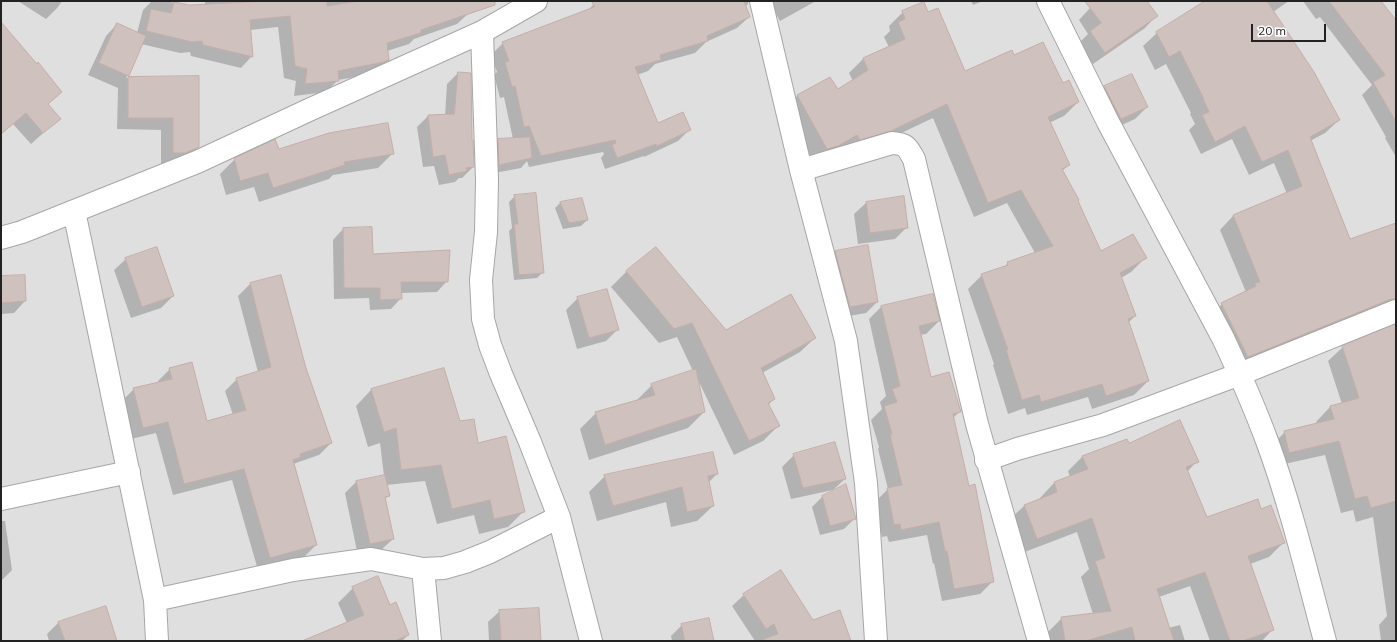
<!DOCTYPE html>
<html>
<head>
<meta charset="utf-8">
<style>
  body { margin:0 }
  #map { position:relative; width:1397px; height:642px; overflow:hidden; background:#f3ece8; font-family:Mulish,sans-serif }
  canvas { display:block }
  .frame { position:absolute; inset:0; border:2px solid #222; pointer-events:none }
  .scale { position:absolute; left:1251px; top:24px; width:75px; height:18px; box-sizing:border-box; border:2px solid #222; border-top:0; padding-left:5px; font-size:12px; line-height:14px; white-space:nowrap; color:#222; -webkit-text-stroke:3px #fff; paint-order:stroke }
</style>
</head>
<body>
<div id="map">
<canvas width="1397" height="642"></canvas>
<div class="frame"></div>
<div class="scale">20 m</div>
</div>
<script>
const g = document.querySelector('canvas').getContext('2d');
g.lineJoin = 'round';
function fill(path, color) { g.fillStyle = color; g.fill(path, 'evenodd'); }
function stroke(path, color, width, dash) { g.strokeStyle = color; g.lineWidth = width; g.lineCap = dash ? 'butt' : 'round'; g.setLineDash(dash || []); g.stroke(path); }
fill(new Path2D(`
  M1,1h1395v640h-1395z`), '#e0dfdf');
fill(new Path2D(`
  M18,1h44l-4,6 -12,12z
  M152,1h14l23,5 16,-1v-4h260l4,12 -12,11 -43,15 -5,5 -22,7 1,9 -11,11 -6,3 -33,6 -12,12 -32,4 2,-15 -12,-3 -6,-51 -28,3 2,26 -11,12 -50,-12 -1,-4 -10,1 -39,-9 -13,31 -2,3 72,-1v70l-12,12 -25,6v-35l-44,-1 1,-41 -30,-13 18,-39 11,-12 20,9 6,-23z
  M605,1h143v3l-3,3 4,10 -12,11 -31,14 -11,11 -40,11 -7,7 -11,4 21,50 32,4 -12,12 -34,16v-1l-39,13 -4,-11 3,-4 -1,-2 -74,15 -2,-6 -6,7 -32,6 -1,-24 11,-10 14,-1 -9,-42 -4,1 -6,-23 3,-3 -6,-17 12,-12 85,-33 5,-5z
  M769,1h47l-36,20z
  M971,1h12l-10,4z
  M1100,1h45l11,15 -11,12 -52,36 -14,-21 9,-9 -9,-14 11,-12z
  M1206,1h83l-16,11 66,108 -14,13 -15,8 40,99 46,-10v78l-162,62 -25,-53 13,-13 24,-12 -26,-62 13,-14 54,-22 -13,-31 -25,12 -17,-36 -31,15 -12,-24 6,-6 -5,-10 1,-1 -25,-49 -11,6 -12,-24 14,-13z
  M1303,1h77l16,21v135l-11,-19 1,-1 -24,-42 10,-10 -52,-68 -4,2z
  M903,12l24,2 38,58 49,-15 48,27 16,18 -14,14 -15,7 20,42 -7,6 39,82 44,5 -14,14 -10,6 14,38 -7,7 20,58 -14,14 -42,14 -4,-12 -61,18 -2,-7 -17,6 -15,-49 1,-1 -26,-75 14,-14 21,-7 5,-5 27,-10 -28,-50 -33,14 -41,-99 -57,27 -63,18 -30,-53 14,-14 33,-18 7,12 16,-9 -4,-8 14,-14 26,-12 -5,-10 6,-6 -1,-5z
  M1,24l60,68 -14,13 12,14 -28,25 -18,-20 -12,10z
  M458,73l13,68 2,26 -11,11h-3l-4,4 -16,3 -5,-19 -11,1 -6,-40 11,-11h17l2,-32z
  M1105,87l42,20 -12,12 -26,12 -16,-32z
  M278,150l115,3 -15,15 -45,7 -4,4 -70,23 -5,-15 -28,8 -6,-21 15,-15z
  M515,196l28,76 -6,6 -23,2 -5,-49 3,-3 -3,-26z
  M560,203l27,17 -6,6 -18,3 -8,-21z
  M866,203l41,24 -12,12 -37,5 -4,-30z
  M343,229l29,26 75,26 -10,11 -36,1v5l-10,11 -21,1 -1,-12 -35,1 -1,-59z
  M655,248l71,83 89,7 -15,14 -38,21 12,26 -6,6 10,21 -15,15 -29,14 -35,-73 5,30 -16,16 -99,32 -9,-31 16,-16 40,-12 16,-16 41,-14 -16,-34 -18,6 -48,-56 15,-15z
  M836,252l41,50 -11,11 -28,5 -14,-55z
  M126,259l47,37 -12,12 -30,10 -17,-48z
  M280,276l25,92 26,75 -12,12 -26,9 23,81 -12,12 -46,13 -26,-90 -59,15 -17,-62 -25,6 -9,-38 12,-12 24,-6v-2l12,-12 37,53 26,-7 -8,-24 12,-12 21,-7 -20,-76 12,-12z
  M1,277l24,24 -11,12 -13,1z
  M578,298l40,31 -12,12 -29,8 -11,-39z
  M882,306l57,15 -13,13 -6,1 10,43 29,34 -7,7 16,68 25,94 -13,13 -38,7 -8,-38 -1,1 -6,-29 -38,7 -2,-6 -5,1 -7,-35 13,-13 -10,-40 1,-2 -8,-27 11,-11 -2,-7 6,-6 -17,-77z
  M1396,326v315h-15l-2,-16 8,-9 -14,-99 -17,5 -3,-12 -12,3 -16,-58 -50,11 -5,-19 15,-15 32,-8 -1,-2 14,-15 12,-3 -14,-43 15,-14z
  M371,390l88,33 18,21 47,67 -16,16 -29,7 -5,-19 -37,9 -12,-43 -39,4 3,10 -5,5 9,39 -12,11 -23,6 -13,-63 11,-11 28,-6 -4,-33 -12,4 -12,-41z
  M1128,445l69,16 -10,11 19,46 54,-8 24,32 -15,15 -19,7 23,65 -11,12h-52l-20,-55 -31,11 9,31 12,-3 5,16h-137l-1,-8 15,-15 31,-4 -12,-37 8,-8 -12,-37 -55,21 -13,-33 15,-14 16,-6v-2l14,-15 16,-6 -2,-6 15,-15z
  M794,455l51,24 -12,11 -42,9 -9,-32z
  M717,474l-8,8 4,24 -16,15 -26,6 -5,-25 -69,19 -8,-29 16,-16z
  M845,486l10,32 -11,11 -24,6 -8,-28 10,-10z
  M1,521h4l7,49 -11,11z
  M353,588l36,18 19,29 -6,6h-99l44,-18 -9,-20z
  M744,595l69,26 33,20h-91l-23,-35z
  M500,611l40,30h-51l-1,-19z
  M59,622l52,19h-62l-2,-7z
  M682,625l31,16h-41l-1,-5z`), '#0003');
const building = new Path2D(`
  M265,1h62v5l31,-5h137v4l-74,25v3l-34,10 2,17 -5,2 -46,9 1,10 -34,3 2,-15 -12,-3 -5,-50 -40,4 3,37 -50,-12 -1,-4 -10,1 -46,-11 5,-22 20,4 3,-11 15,3z
  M592,1h152l6,16 -43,19 1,5 -48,14 1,5 -26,7 23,56 25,-11 8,18 -34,16 -1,-2 -39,14 -5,-13 4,-2 -1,-3 -74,16 -12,-30 -5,1 -9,-41 -3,1 -7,-25 4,-1 -7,-19 92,-35z
  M1085,1h62l11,15 -53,37 -15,-22 11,-8z
  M1205,1h62l47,71 26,48 -30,17 40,102 46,-16v76h-5l-143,58 -27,-54 35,-17 -1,-3 5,-1 -27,-67 69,-29 -14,-36 -26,12 -17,-36 -30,16 -13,-27 7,-3 -6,-13h1l-24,-48 -11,6 -13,-25z
  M1329,1h52l15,19v102l-23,-40 12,-7z
  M924,2l4,10 10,-4 27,63 47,-21 2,5 29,-13 20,41 6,-3 10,22 -31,15 22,48 -8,4 17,31 -1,1 23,50 32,-17 14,24 -27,15 16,43 -8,3 21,62 -43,15 -4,-12 -61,18 -2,-7 -17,5 -16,-50h2l-27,-76 27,-9 -1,-3 46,-16 -32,-56 -33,13 -41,-99 -56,27 -31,9 -3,-5 -19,11 -11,3 -30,-54 33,-18 8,12 30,-19 -5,-12 42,-19 -7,-17 7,-3 -3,-8z
  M1,22l36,42 1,-2 24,30 -14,12 13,15 -18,14 -17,-20 -25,21z
  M117,23l29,13 -17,40 -30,-13z
  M458,72l13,1 1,67h1l1,27 -8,1 1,3 -18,4 -4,-20 -12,2 -5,-42 26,-1z
  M1132,74l16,33 -27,12 -17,-33z
  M199,76v71l-14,6h-12v-35h-45v-41z
  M388,123l6,31 -50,8 1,3 -72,23 -5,-15 -28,8 -6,-23 41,-19 4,10 50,-16z
  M530,137l2,21 -33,7 -1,-26z
  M536,193l8,80 -25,2 -5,-51h4l-4,-29z
  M904,196l4,32 -38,5 -4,-31z
  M582,198l6,22 -19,3 -9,-21z
  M372,227l1,27 77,-4 -2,32h-47l1,17 -22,1v-12h-36l-1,-60z
  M868,245l10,57 -28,5 -15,-56z
  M157,247l17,49 -32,11 -17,-49z
  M656,247l70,83 65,-36 25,44 -55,30 14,31 -7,4 12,23 -31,15 -57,-118 -18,6 -48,-58z
  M25,275l1,26 -25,2v-27z
  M281,275l25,93 26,75 -32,11 1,3 -8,3 24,85 -47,13 -26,-89 -60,15 -16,-62 -25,6 -10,-40 39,-9 -3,-11 23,-6 15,59 39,-11 -10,-32 35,-11 -21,-84z
  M607,289l12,41 -30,8 -12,-41z
  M933,294l7,27 -21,5 12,51 18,-5 12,40 -8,2 16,72 6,-2 19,98 -40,7 -7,-38h-2l-6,-29 -38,8 -1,-6 -6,1 -7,-37 15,-3 -12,-50 2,-1 -8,-28 13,-4 -5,-13 8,-3 -19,-80z
  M1396,324v177l-25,7 -4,-12 -12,3 -16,-58 -50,12 -5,-22 50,-12 -4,-13 29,-8 -17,-52z
  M444,368l16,53 14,-2 4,24 28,-7 19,76 -31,7 -4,-19 -38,9 -11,-44 -40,5 -5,-42 -12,4 -13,-43z
  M696,369l9,43 -100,33 -10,-33 60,-17 -4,-11z
  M1180,420l19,42 -13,5 21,50 51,-18 3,10 10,-4 14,38 -37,13 26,74 -31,11h-13l-25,-69 -48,17 17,52h-39l-3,-14 -46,14h-21l-4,-24 50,-6 -16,-50 10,-3 -13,-40 -55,21 -13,-34 33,-13 -3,-10 34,-13 -6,-13 45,-17 2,4z
  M835,442l11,37 -43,9 -10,-34z
  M713,452l5,22 -10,2 6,30 -27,6 -5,-25 -69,19 -9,-31z
  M385,475l5,21 -5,1 9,42 -24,5 -14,-63z
  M846,484l10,35 -26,7 -8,-30z
  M781,570l32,50 27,-10 11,31h-87v-2l14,-5 -4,-10 -8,5 -23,-35z
  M378,576l12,29 6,-3 13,33 -15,6h-92l62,-26 -12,-28z
  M106,606l11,35h-52l-7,-19z
  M539,608l2,33h-40l-2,-31z
  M709,618l5,23h-29l-4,-17z`);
fill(building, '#cfc1bd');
stroke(building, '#c6aea9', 1);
const minor = new Path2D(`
  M761,1l40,169 45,171 20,142 10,158
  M1048,1l60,121 115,216c16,34 31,68 44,103 24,65 40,133 58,200
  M482,32l5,148 -1,52 -5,48 2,39 7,26 11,29 29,68 29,75 32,124
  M801,170l91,-27c15,1 15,4 22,16l63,265 62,217
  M74,211l81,389 2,41
  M1,238l21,-6 175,-70 114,-53 171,-77 54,-31
  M986,460l31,-11 86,-24 137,-51 156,-63
  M1,499l128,-27
  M423,569l7,72
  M155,600l138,-30 78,-11 52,10 21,-1 21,-6 25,-10 69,-35`);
stroke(minor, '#a6a6a6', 24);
stroke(minor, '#fff', 22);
</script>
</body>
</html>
